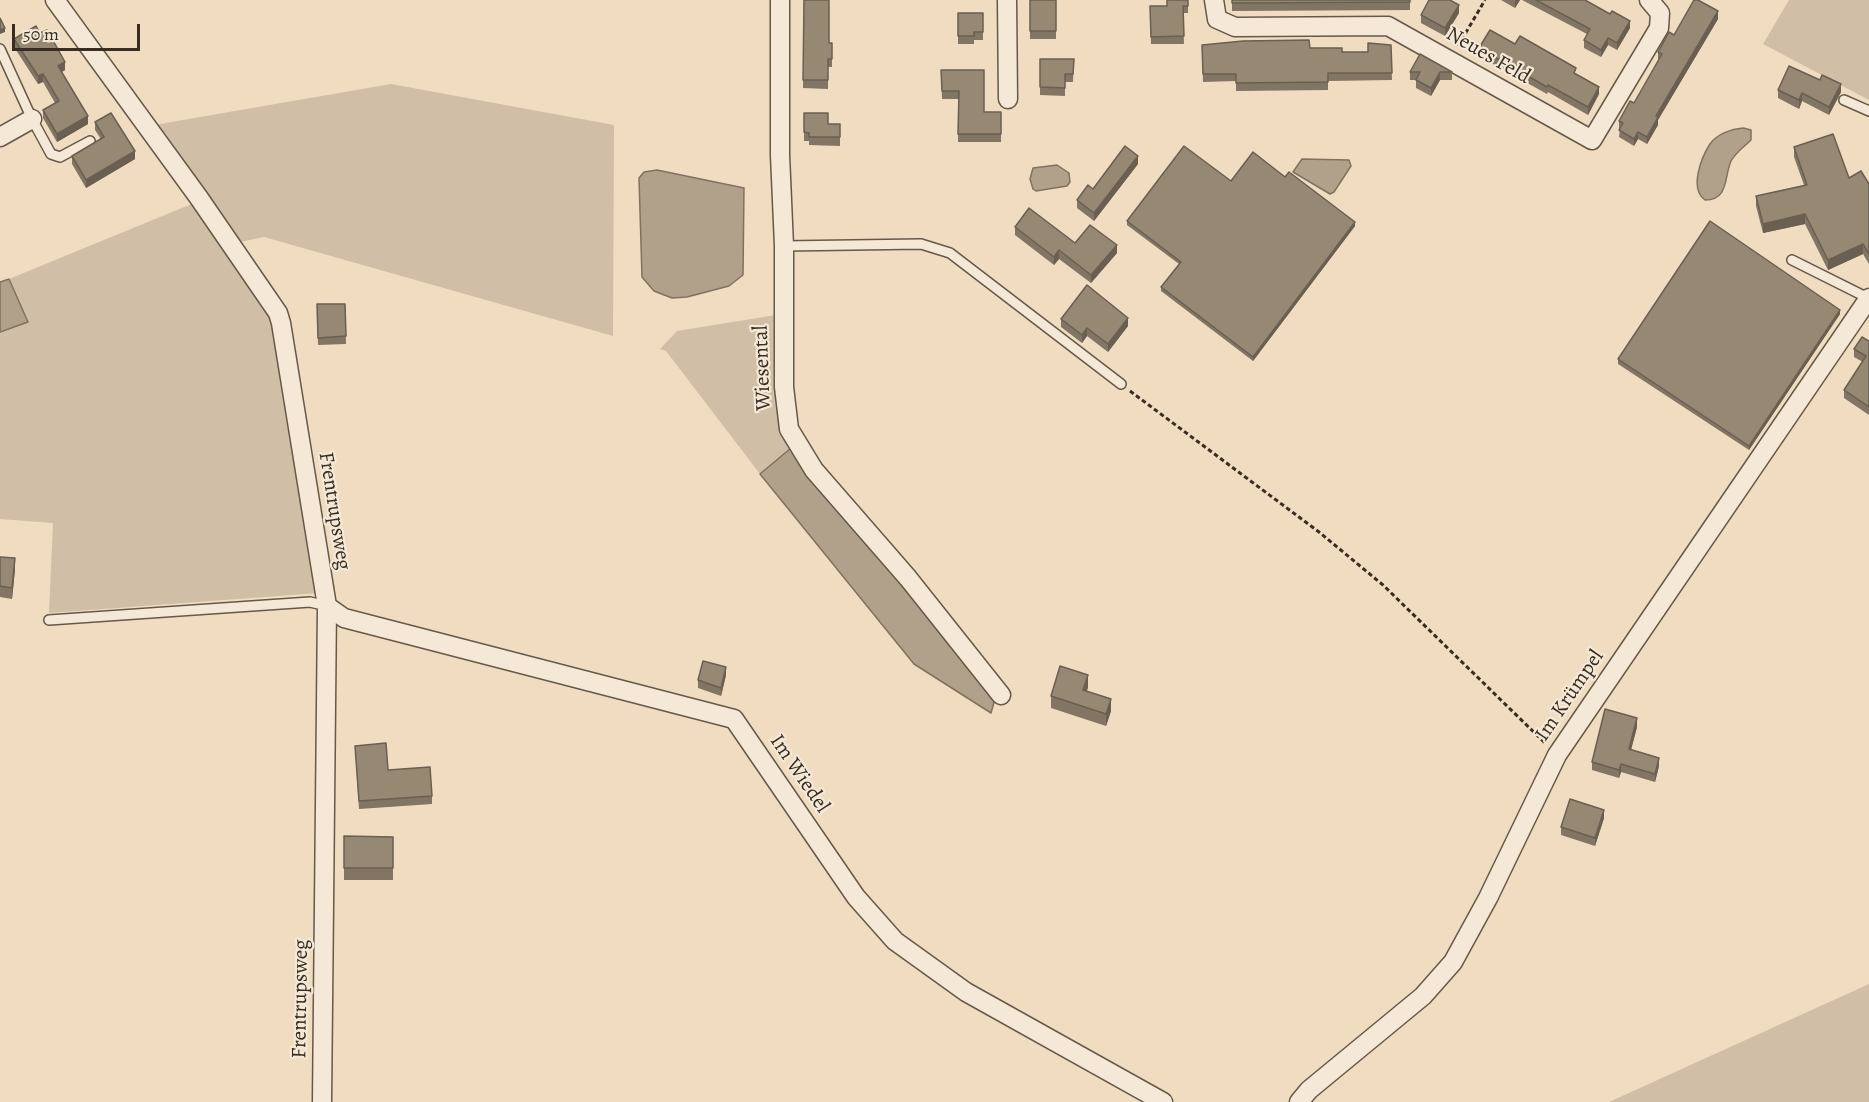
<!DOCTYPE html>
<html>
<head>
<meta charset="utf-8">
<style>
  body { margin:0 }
  #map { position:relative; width:1869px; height:1102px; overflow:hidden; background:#efdcc1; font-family:Alegreya,serif }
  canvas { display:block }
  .scale { position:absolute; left:12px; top:24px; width:128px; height:27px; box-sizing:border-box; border:3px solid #382d20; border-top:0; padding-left:8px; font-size:18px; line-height:21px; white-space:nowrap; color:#382d20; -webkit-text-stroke:4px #f5e8d7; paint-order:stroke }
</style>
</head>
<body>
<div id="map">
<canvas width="1869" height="1102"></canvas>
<div class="scale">50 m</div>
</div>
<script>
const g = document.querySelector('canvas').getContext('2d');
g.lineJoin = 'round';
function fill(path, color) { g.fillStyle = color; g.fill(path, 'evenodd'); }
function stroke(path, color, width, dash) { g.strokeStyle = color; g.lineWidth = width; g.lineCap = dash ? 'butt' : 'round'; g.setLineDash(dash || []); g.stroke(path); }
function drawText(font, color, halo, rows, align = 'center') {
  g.font = font + ' Alegreya,serif'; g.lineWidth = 4.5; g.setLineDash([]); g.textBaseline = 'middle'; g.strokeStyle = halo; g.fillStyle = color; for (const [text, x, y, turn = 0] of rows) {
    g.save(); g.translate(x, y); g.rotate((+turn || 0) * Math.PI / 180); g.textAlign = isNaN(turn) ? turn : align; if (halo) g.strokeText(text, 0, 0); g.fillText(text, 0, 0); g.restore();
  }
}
fill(new Path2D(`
  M1789,0h80v100l-106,-56z
  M391,84l223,41 -1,211 -349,-99 -24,5 -86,-117z
  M194,203l79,110 46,280 -270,20 4,-90 -53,-4v-187l28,-11 -19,-42z
  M776,315v84l3,24 12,25 -31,26 -94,-123 -6,-2 17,-18z
  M1869,984v118h-260z`), '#d0bea6');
const water = new Path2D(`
  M1743,128l8,2v10c-7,7 -15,12 -20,21 -7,16 -2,39 -26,39 -16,-11 -4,-42 5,-56 7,-10 21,-15 33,-16z
  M1302,159l47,1 2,6 -17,26 -4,2 -37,-22z
  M1057,165l12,8 1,9 -3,4 -31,5 -3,-2 -3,-10 3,-11z
  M657,170l87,18 -1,87 -14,11 -42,11 -15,1 -18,-7 -12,-14 -3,-99 5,-6z
  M9,279l19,43 -28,10v-50z
  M791,448l12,21 95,110 97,120 -4,14 -77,-49 -154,-190z`);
fill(water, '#b1a08a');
stroke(water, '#817260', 1.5);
const service = new Path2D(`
  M0,49l32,70 19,35 9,3 30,-16
  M1844,100l25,11
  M784,246l137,-2 29,9 171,131
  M1792,260l76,38
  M49,620l261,-18 17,4`);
const minor = new Path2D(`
  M55,0l144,198 79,115 3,10 46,283 -5,496
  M780,0v155l4,91v141l5,42 25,41 94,108 93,117
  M1007,0l1,99
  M1214,0l3,19 18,8 153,-1 204,114 67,-112 1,-15 -11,-13
  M0,137l32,-18
  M327,606l17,12 390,101 122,178 39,44 71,51 197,110
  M1299,1102l10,-12 114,-94 30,-34 35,-64 69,-143 312,-457`);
stroke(service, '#665948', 12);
stroke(minor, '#665948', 21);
stroke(new Path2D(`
  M1458,46l27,-46
  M1130,391l189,141 64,53 162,158`), '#382d20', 3, [4.5, 3]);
stroke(service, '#f5e8d7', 9);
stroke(minor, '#f5e8d7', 18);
fill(new Path2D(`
  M804,0l25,43 3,16v8h-4v22l-25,-1z
  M1030,0h26v39h-26z
  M1188,0v13h-5l1,31h-33l-1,-38h17z
  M1232,0h178v10l-178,1z
  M1501,0h19l-5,8z
  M1522,0h63l45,28 -13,22 -9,-5 -7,12 -17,-9v-8l3,-6z
  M958,13h25v27h-9v4h-16z
  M1459,13l-14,23 -24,-13v-8z
  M1718,19l-60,101v5l-11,19 -9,-5 -4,7 -15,-9 1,-8 -1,-1v-7l15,-18 25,-43 -1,-1v-7l16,-17z
  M14,39l51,31 -3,2 26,52 -31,18 -14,-24v-8l12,-7 -12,-21 -5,2 -24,-37z
  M1515,44l61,30 23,20 -11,21 -40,-23 -1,2 -68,-38v-8z
  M1202,45l140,7h26l23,-7 1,35 -64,1v9l-92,1v-10l-33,1z
  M1040,59h34l-1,23h-8v14l-25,-1z
  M941,70l43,42h17v30h-43v-43h-16z
  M1410,72h42v8h-12l-9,16 -15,-8v-8h-6z
  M1778,90l63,2 -12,23 -27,-14 -3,8 -21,-11z
  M804,113l24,11h12v22l-31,-1v-4h-5z
  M95,122l40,37 -49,29 -14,-24v-8l29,-17 -6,-9z
  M1794,147l55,31 20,6v80l-6,-10 -35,16 -23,-46 -42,9 -7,-27v-10l48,-11 -10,-28z
  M1138,164l-44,57 -17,-13v-8l16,-11z
  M1285,177l70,49 -102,135 -92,-70v-4l18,-23 -52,-39v-4l104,-40z
  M1015,227l60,16 42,10 -26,30 -32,-24 -5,6 -39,-30z
  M317,304h28l1,40 -28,1z
  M1840,314l-91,136 -131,-86v-5z
  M1061,319l67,7 -20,26 -21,-16 -5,7 -21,-16z
  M1869,341v74l-25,-17v-8l19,-28 -9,-5v-8z
  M0,557l15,12 -3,30 -12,-2z
  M726,675l-5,21 -23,-8v-8z
  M1088,687l-1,4 24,20 -5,15 -55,-18v-12z
  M1637,727l-6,23 28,16 -4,16 -34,-10 -2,6 -27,-8v-8z
  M355,746l33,24 44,26v8l-73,5z
  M1604,818l-9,28 -34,-11v-8z
  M344,836l49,1v43h-49z`), '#827564');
fill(new Path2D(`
  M1516,0h4l-5,8v-7z
  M1459,5v8l-14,23v-8z
  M1718,11v8l-60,101v5l-11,19v-7l9,-21z
  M1630,21v7l-13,22v-7z
  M5,28v4l-5,2v-4z
  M1608,38v7l-7,12v-7z
  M65,62v8l-7,4v-8z
  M1440,72v8l-9,16v-8z
  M43,74v8l-5,2v-8z
  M1841,84v8l-12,23v-8z
  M1599,87v7l-11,21v-8z
  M1802,93v8l-3,8v-9z
  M88,116v8l-31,18v-8z
  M1638,132v7l-4,7v-7z
  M135,151v8l-49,29v-8z
  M1138,156v8l-44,57v-8z
  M1805,214v10l-42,9v-9z
  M1355,222v4l-102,135v-4z
  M1863,244v10l-35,16v-10z
  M1117,245v8l-26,30v-8z
  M1059,250v9l-5,6v-8z
  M1840,310v4l-91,136v-4z
  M1128,318v8l-20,26v-8z
  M1087,328v8l-5,7v-8z
  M15,558v11l-3,30v-11z
  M726,667v8l-5,21v-8z
  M1088,675v12l-5,15v-12z
  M1111,699v12l-5,15v-12z
  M1637,718v9l-8,30v-8z
  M1659,758v8l-4,16v-8z
  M1621,764v8l-2,6v-8z
  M1604,810v8l-9,28v-8z`), '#6a5f51');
const building = new Path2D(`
  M804,0h25v43h3v16h-4v21h-25z
  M1030,0h26v31h-26z
  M1167,0h21v6h-5l1,30 -33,1 -1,-31h17z
  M1232,0h178v2l-178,1z
  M1429,0h21l9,5 -14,23 -24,-13z
  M1536,0h49l25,14 2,-3 18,10 -13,22 -9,-5 -7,12 -17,-10 6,-11z
  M1694,0h4l20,11 -62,105 2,1 -11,20 -9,-5 -4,7 -15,-9 4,-7 -4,-2 11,-20 4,2 28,-49 -4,-2 11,-20 5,3z
  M958,13h25v19h-9v4h-16z
  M0,18l5,10 -5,2z
  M36,26l4,7 7,-3 8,14 10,18 -7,4 30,50 -31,18 -14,-24 16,-9 -16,-27 -5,2 -24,-37z
  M1490,30l25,14 5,-8 56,32 -2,5 25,14 -11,20 -40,-22 -1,2 -68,-39z
  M1309,40l1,8h32v4h26v-9l23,2 1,28h-64v9l-92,1v-9h-33l-1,-29 41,-4z
  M1420,54l32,18h-12l-9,16 -15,-8 4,-8h-10z
  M1040,59h34l-1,15h-8v14l-25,-1z
  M1789,66l31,14 2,-5 19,9 -12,23 -27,-14 -3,7 -21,-10z
  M941,70h43v42h17v22h-43l1,-43h-17z
  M111,113l24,38 -49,29 -14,-24 32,-19 -9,-15z
  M804,113h24v11h12v13h-31v-4l-5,-1z
  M1833,134l16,44 12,-7 8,13v70l-6,-10 -35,16 -23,-46 -42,10 -7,-28 51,-11 -13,-38z
  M1125,146l13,10 -44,57 -17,-13 11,-15 5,4z
  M1184,146l47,35 22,-29 32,25 4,-5 66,50 -102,135 -92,-70 20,-25 -54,-41z
  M1029,208l46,35 15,-18 27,20 -26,30 -32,-25 -5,7 -39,-30z
  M1710,221l130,89 -91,136 -131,-87z
  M1087,285l41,33 -20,26 -21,-16 -5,7 -21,-16z
  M317,304h28l1,32 -28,2z
  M1862,337l7,4v66l-25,-17 22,-34 -12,-7z
  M0,557l15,1 -3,30 -12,-2z
  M703,661l23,6 -5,21 -23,-8z
  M1060,666l28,9 -5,15 28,9 -5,15 -55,-18z
  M1605,709l32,9 -8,31 30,9 -4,16 -34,-10 -2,6 -27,-8z
  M386,743l2,27 42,-3 2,29 -73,5 -4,-55z
  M1570,799l34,11 -9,28 -34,-11z
  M344,836l49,1v31h-49z`);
fill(building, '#978874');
stroke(building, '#6a5f51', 1.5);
drawText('21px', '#382d20', '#f5e8d7', [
  ["Neues Feld",1488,56,30],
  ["Wiesental",763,368,-92],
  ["Frentrupsweg",334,511,81],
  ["Im Krümpel",1570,696,-56],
  ["Im Wiedel",799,774,56],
  ["Frentrupsweg",301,999,-89]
]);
</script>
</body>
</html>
